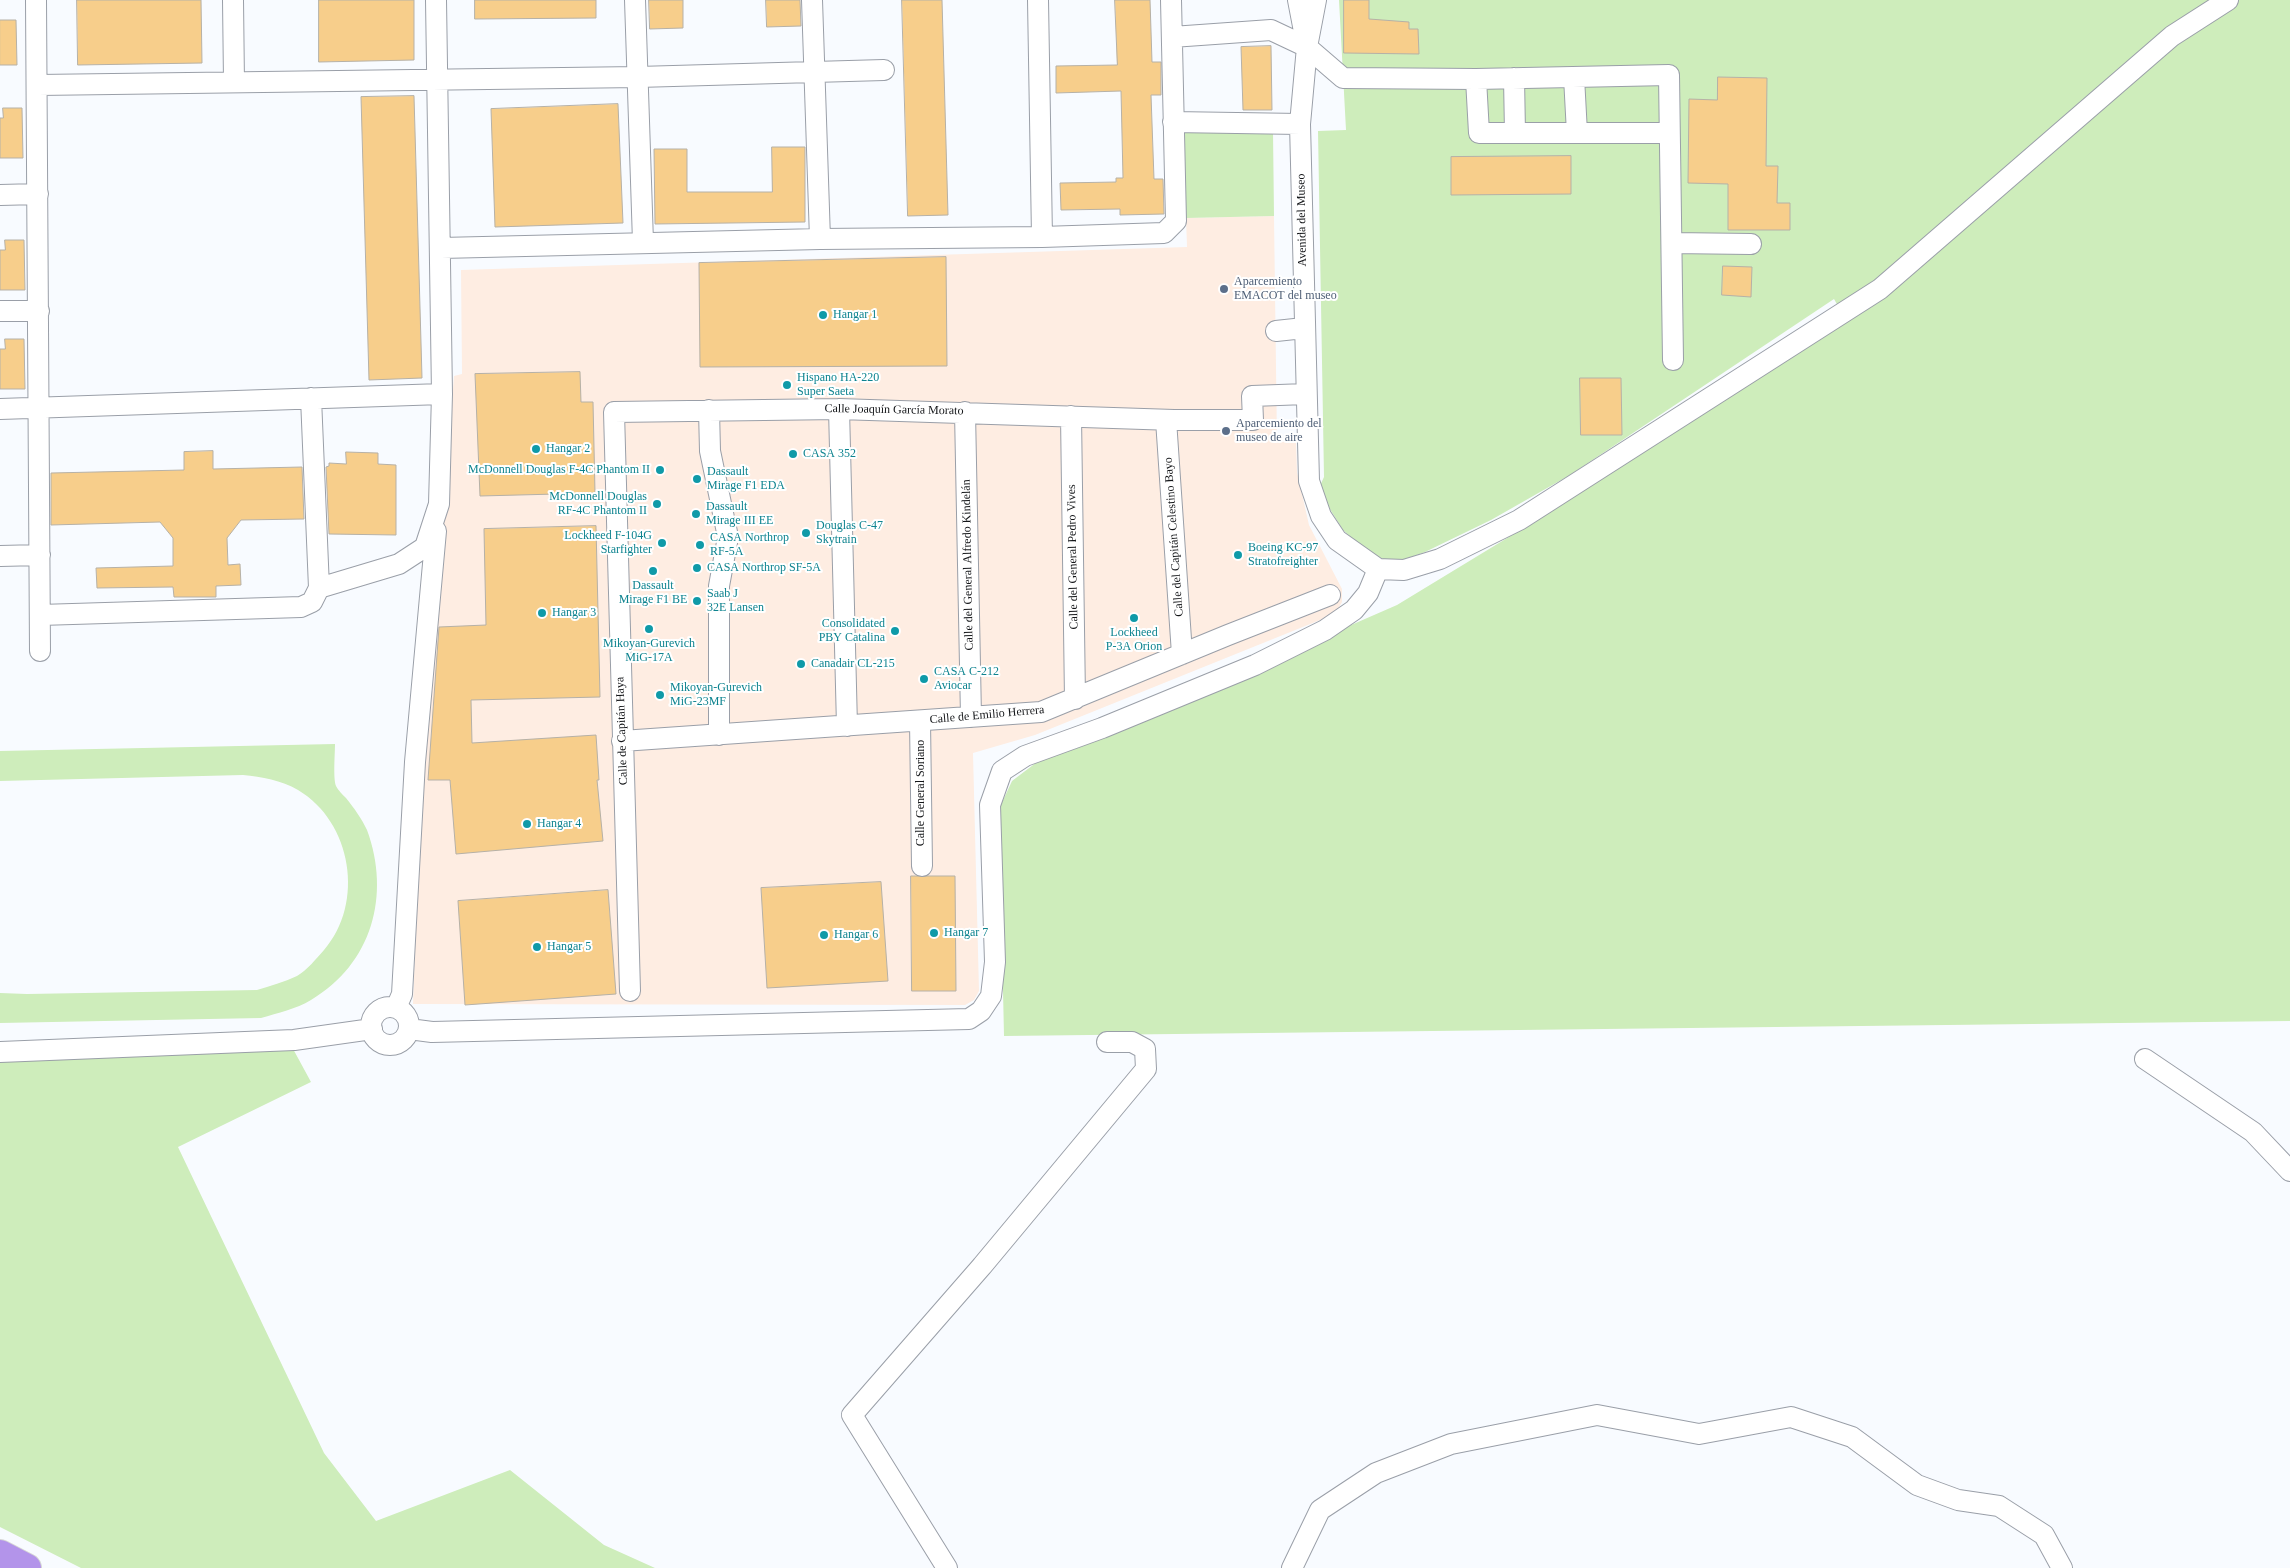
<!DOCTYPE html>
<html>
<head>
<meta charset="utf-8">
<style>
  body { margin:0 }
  canvas { display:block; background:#f8fbff }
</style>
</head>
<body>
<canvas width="2290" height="1568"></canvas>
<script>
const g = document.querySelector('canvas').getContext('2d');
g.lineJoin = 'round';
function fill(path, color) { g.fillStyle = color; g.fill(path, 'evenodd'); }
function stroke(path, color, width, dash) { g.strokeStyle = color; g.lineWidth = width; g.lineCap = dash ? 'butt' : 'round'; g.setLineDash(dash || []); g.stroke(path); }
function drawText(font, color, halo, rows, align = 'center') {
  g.font = font + ' "Times New Roman",serif'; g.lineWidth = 4; g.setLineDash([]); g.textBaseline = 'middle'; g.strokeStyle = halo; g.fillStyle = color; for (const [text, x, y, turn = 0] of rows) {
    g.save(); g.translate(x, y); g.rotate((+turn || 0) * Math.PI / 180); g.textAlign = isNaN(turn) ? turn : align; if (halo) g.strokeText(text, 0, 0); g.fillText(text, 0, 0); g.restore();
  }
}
fill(new Path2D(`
  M1274,216l3,226 19,-1 1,31 12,53 33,64v13l-7,12 -300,121 -62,18 6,238 -5,9 -9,5 -552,-1 8,-225 33,-403 8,-2 -1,-104 726,-23 -1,-29z`), '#feede2');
fill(new Path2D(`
  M1339,0h951v1021l-1286,15 -5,-227 13,-28 25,-19 360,-157 125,-76 324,-209 -12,-21 -264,176 -79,45 -66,32 -25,9 -17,-2 -17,-8 -23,-21 -25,-40 6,-13 -6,-346 28,-1z
  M1273,131l1,85 -88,2 -3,-86z
  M335,744c0,10 -2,34 1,42 2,4 7,9 10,12 8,10 16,21 21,32 24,65 5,134 -56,170 -15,9 -33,13 -50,18l-261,5v-30l27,1 230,-4c13,-4 27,-8 40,-14 10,-6 19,-17 27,-26 41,-47 28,-128 -26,-160 -17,-10 -36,-13 -55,-15l-243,6v-30z
  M292,1047l19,35 -133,65 146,306 52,68 134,-51 94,75 51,23h-574l-81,-41v-465z`), '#ceedbb');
const building = new Path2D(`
  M77,0h124l1,63 -124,2z
  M319,0h95v60l-95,2z
  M475,0h121v18l-121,1z
  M649,0h34v28l-33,1z
  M766,0h34l1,26 -34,1z
  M902,0h40l6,215 -40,1z
  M1115,0h35l2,62h9v33h-10l3,84h9l1,35 -44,1v-6l-59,1 -1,-27 56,-1v-4h7l-2,-87 -65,2v-27l61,-1z
  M1344,0h25v19l40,3v7h9l1,25 -75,-1z
  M0,20h16l1,45h-17z
  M1271,46l1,64h-29l-2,-63z
  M1718,77l49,1 -1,88h12l-1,37h13v27h-62v-46l-40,-1 1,-84 28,1z
  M414,96l8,282 -53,2 -8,-283z
  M618,104l5,119 -128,4 -4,-118z
  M3,108h19l1,50h-23v-40h3z
  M772,147h33v75l-150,2 -1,-75h33v43h85z
  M1571,156v38l-120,1v-38z
  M5,240h19l1,50h-25v-40h5z
  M946,257l1,109 -247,1 -1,-104z
  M1723,266l29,1 -1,30 -29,-2z
  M5,339h19l1,50h-25v-40h5z
  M580,372l1,30h12l2,91 -115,3 -5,-122z
  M1580,378h41l1,57h-41z
  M213,451v18l89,-2 2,52 -63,1 -14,18 1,27 12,-1 1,21 -25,1v11h-42l-1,-10 -76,1 -1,-20 77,-2v-28l-13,-16 -109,3v-52l133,-3v-18z
  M346,452l32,1v11l18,1v70l-67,-1 -3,-67 3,-1v-3l17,1z
  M596,526l4,171 -129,3 1,43 124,-8 3,45h-2l6,61 -147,13 -6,-74h-22l11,-153 47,-2 -2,-96z
  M911,876h44l1,115h-44z
  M881,882l7,99 -121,7 -6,-100z
  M608,890l8,104 -151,11 -7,-104z`);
fill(building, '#f7ce8b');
stroke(building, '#b6b1a7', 1);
const minor = new Path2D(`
  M36,0l4,651
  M233,0l1,82
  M635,0l8,242
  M812,0l8,239
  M1038,0l4,237
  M1298,0l9,47 -7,77 9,357 12,35 16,24 41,29 26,1 36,-11 79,-39 361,-231 292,-253 56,-36
  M1316,0l-9,47 36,31 133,1 193,-4 4,285
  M1172,37l99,-7 36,17
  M1574,77l3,56
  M1514,78l1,55
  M1476,79l3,54h190
  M38,85l600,-8 246,-7
  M1173,122l127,2
  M0,195l38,-1
  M1672,243l79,1
  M441,248l379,-9 222,-2 122,-4 12,-12 -5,-221
  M0,311h39
  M1276,331l28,-3
  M0,409l442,-15
  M839,409l8,317
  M709,410l1,41 18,86 -9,49v149
  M965,412l6,305
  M1071,416l4,283
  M1166,420l16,234
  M0,556l40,-1
  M319,588l80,-24 26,-17 14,-43 3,-110 -6,-394
  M40,615l261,-8 11,-5 7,-14 -8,-190
  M920,721l2,145
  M622,741l419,-29 187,-77 102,-40
  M630,991l-16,-579 225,-3 335,11h79l-1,-24 54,-2
  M371 1026a19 19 0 1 1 38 0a19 19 0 1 1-38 0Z
  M396,1008l6,-14 13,-232 21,-231
  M409,1029l23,3 537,-13 12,-8 10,-15 4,-34 -5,-157 12,-34 23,-15 77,-28 153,-63 70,-35 29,-20 14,-17 10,-24
  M0,1052l294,-12 78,-11
  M2145,1059l108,73 37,39
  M947,1568l-95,-153 130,-149 164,-197 -1,-20 -13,-7h-25
  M1292,1568l28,-58 56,-37 75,-29 146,-29 102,19 92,-17 61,20 65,48 41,15 41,6 45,29 18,33`);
const highway = new Path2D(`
  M0,1554l27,14`);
stroke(minor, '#9a9fa8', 22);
stroke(highway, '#d5d5d5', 30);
stroke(minor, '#fff', 20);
stroke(highway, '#b394ea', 28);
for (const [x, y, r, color] of [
  [1224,289,5,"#5c6f8a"],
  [823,315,5,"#0f9aa8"],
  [787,385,5,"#0f9aa8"],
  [1226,431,5,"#5c6f8a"],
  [536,449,5,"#0f9aa8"],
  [793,454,5,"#0f9aa8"],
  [660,470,5,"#0f9aa8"],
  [697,479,5,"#0f9aa8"],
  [657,504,5,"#0f9aa8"],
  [696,514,5,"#0f9aa8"],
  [806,533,5,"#0f9aa8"],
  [662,543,5,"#0f9aa8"],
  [700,545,5,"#0f9aa8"],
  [1238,555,5,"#0f9aa8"],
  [697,568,5,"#0f9aa8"],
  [653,571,5,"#0f9aa8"],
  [697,601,5,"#0f9aa8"],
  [542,613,5,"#0f9aa8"],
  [1134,618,5,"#0f9aa8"],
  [649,629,5,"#0f9aa8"],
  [895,631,5,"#0f9aa8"],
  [801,664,5,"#0f9aa8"],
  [924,679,5,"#0f9aa8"],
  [660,695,5,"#0f9aa8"],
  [527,824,5,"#0f9aa8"],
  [934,933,5,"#0f9aa8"],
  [824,935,5,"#0f9aa8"],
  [537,947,5,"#0f9aa8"]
]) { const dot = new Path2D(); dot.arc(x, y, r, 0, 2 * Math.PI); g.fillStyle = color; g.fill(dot); stroke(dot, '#fff', 2); }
drawText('12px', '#131518', '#fff', [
  ["Avenida del Museo",1302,220,-91],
  ["Calle Joaquín García Morato",894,410,1],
  ["Calle del Capitán Celestino Bayo",1174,537,-94],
  ["Calle del General Pedro Vives",1073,557,-91],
  ["Calle del General Alfredo Kindelán",968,565,-91],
  ["Calle de Emilio Herrera",987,715,-5],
  ["Calle de Capitán Haya",622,731,-92],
  ["Calle General Soriano",921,793,-90]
]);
drawText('12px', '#4e5e75', '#fff', [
  ["Aparcemiento",1234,282],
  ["EMACOT del museo",1234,296],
  ["Aparcemiento del",1236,424],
  ["museo de aire",1236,438]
], 'left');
drawText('12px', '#0d838f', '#fff', [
  ["Hangar 1",833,315],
  ["Hispano HA-220",797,378],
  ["Super Saeta",797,392],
  ["Hangar 2",546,449],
  ["CASA 352",803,454],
  ["McDonnell Douglas F-4C Phantom II",650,470,"right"],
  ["Dassault",707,472],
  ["Mirage F1 EDA",707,486],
  ["McDonnell Douglas",647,497,"right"],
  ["RF-4C Phantom II",647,511,"right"],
  ["Dassault",706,507],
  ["Mirage III EE",706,521],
  ["Douglas C-47",816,526],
  ["Skytrain",816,540],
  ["Lockheed F-104G",652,536,"right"],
  ["Starfighter",652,550,"right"],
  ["CASA Northrop",710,538],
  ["RF-5A",710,552],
  ["Boeing KC-97",1248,548],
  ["Stratofreighter",1248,562],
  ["CASA Northrop SF-5A",707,568],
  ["Dassault",653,586,"center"],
  ["Mirage F1 BE",653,600,"center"],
  ["Saab J",707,594],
  ["32E Lansen",707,608],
  ["Hangar 3",552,613],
  ["Consolidated",885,624,"right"],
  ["PBY Catalina",885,638,"right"],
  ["Lockheed",1134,633,"center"],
  ["P-3A Orion",1134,647,"center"],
  ["Mikoyan-Gurevich",649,644,"center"],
  ["MiG-17A",649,658,"center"],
  ["Canadair CL-215",811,664],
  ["CASA C-212",934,672],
  ["Aviocar",934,686],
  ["Mikoyan-Gurevich",670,688],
  ["MiG-23MF",670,702],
  ["Hangar 4",537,824],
  ["Hangar 7",944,933],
  ["Hangar 6",834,935],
  ["Hangar 5",547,947]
], 'left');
</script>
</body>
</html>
